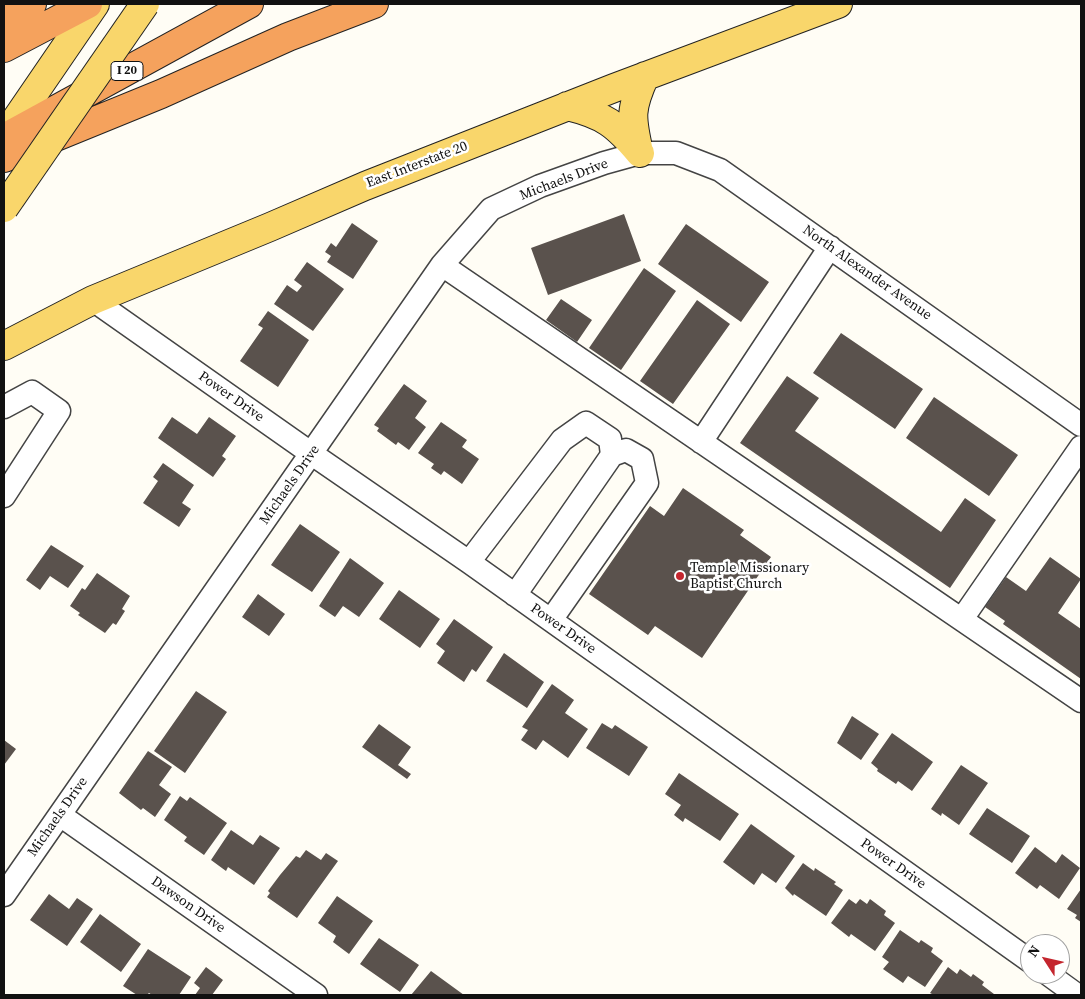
<!DOCTYPE html>
<html>
<head>
<meta charset="utf-8">
<style>
  body { margin:0 }
  #map { position:relative; width:1085px; height:999px; overflow:hidden; background:#fffdf5; font-family:"Source Serif 4",serif }
  canvas { display:block }
  .frame { position:absolute; inset:0; border:5px solid #111; pointer-events:none }
  .north { position:absolute; left:1020px; top:934px; width:50px; height:50px; box-sizing:border-box; background:#fff; border:1px solid #a0a0a0; border-radius:50%; rotate:305deg; font-size:14px; font-weight:700; line-height:20px; text-align:center; color:#111 }
  .north::after { content:''; display:block; margin:auto; width:18px; height:22px; background:#c4262e; clip-path:polygon(50% 0,100% 100%,50% 72%,0 100%) }
</style>
</head>
<body>
<div id="map">
<canvas width="1085" height="999"></canvas>
<div class="frame"></div>
<div class="north">N</div>
</div>
<script>
const g = document.querySelector('canvas').getContext('2d');
g.lineJoin = 'round';
function fill(path, color) { g.fillStyle = color; g.fill(path, 'evenodd'); }
function stroke(path, color, width, dash) { g.strokeStyle = color; g.lineWidth = width; g.lineCap = dash ? 'butt' : 'round'; g.setLineDash(dash || []); g.stroke(path); }
function drawText(font, color, halo, rows, align = 'center') {
  g.font = font + ' "Source Serif 4",serif'; g.lineWidth = 5; g.setLineDash([]); g.textBaseline = 'middle'; g.strokeStyle = halo; g.fillStyle = color; for (const [text, x, y, turn = 0] of rows) {
    g.save(); g.translate(x, y); g.rotate((+turn || 0) * Math.PI / 180); g.textAlign = isNaN(turn) ? turn : align; if (halo) g.strokeText(text, 0, 0); g.fillText(text, 0, 0); g.restore();
  }
}
fill(new Path2D(`
  M624,214l17,47 -93,34 -17,-47z
  M352,223l26,18 -25,38 -26,-17 4,-6 -6,-4 6,-9 5,4z
  M686,224l83,58 -28,40 -83,-58z
  M307,262l37,27 -31,42 -39,-27 13,-19 10,7 5,-6 -8,-6z
  M644,268l32,23 -55,79 -32,-22z
  M561,299l31,21 -15,22 -31,-22z
  M697,300l33,24 -57,80 -33,-23z
  M268,311l41,29 -31,47 -38,-26 23,-33 -5,-3z
  M841,333l82,56 -28,40 -82,-56z
  M787,376l32,22 -24,33 146,101 24,-34 31,22 -46,68 -210,-145z
  M404,384l23,17 -12,17 11,9 -17,23 -11,-8 -2,3 -19,-14 2,-3 -5,-3z
  M934,397l84,58 -29,41 -83,-58z
  M172,417l25,17 12,-17 27,19 -14,20 4,3 -13,18 -55,-39z
  M441,422l26,18 -5,7 17,12 -17,25 -18,-13 -3,4 -10,-7 3,-4 -16,-11z
  M163,463l31,22 -12,18 9,6 -12,18 -36,-24 15,-22 -5,-4z
  M683,488l61,42 -4,5 31,22 -69,101 -47,-32 -7,9 -59,-41 61,-88 14,10z
  M300,524l40,28 -28,40 -41,-27z
  M51,545l33,21 -16,22 -18,-12 -10,14 -14,-10z
  M1050,557l31,22 -23,34 23,16v50l-78,-55 2,-3 -20,-14 21,-30 20,14z
  M350,558l34,25 -25,34 -16,-11 -8,11 -16,-11z
  M97,573l33,23 -8,13 3,2 -9,14 -3,-2 -8,10 -27,-18 2,-2 -10,-7 12,-18 3,2z
  M399,590l41,29 -20,29 -41,-29z
  M258,594l27,20 -16,22 -27,-19z
  M454,619l39,28 -17,25 -4,-3 -8,13 -27,-19 8,-12 -9,-7z
  M504,653l40,29 -17,26 -41,-27z
  M552,684l22,16 -9,13 23,16 -20,29 -25,-18 -7,10 -15,-10 7,-10 -6,-3z
  M196,691l31,21 -42,61 -31,-22z
  M852,716l27,18 -18,26 -24,-17z
  M602,723l10,6 3,-4 33,22 -19,29 -43,-28z
  M379,724l32,23 -13,18 13,9 -4,5 -45,-32z
  M892,733l41,29 -21,29 -14,-10 -2,3 -19,-13 1,-2 -7,-6z
  M4,740l12,9 -12,16z
  M148,751l24,16 -13,18 12,9 -16,23 -12,-9 -2,2 -22,-17z
  M961,765l27,18 -29,42 -17,-12 -1,3 -10,-7z
  M679,773l60,41 -19,27 -35,-23 -2,4 -9,-7 7,-10 -16,-11z
  M180,796l7,5 3,-4 37,26 -23,32 -20,-14 3,-4 -23,-17z
  M987,808l43,28 -18,27 -43,-29z
  M751,824l44,32 -19,27 -14,-10 -8,12 -31,-23z
  M231,830l22,15 7,-10 20,13 -26,37 -26,-18 -2,4 -15,-11z
  M1035,847l21,16 6,-9 18,14 -21,31 -19,-14 -3,4 -22,-16z
  M306,850l15,10 5,-7 12,8 -41,57 -30,-21 3,-4 -2,-2 12,-16 16,-19 4,2z
  M803,863l11,8 1,-3 21,14 -2,2 9,6 -17,26 -32,-22 -1,2 -8,-8z
  M1081,889v33l-6,-4 2,-3 -10,-6z
  M49,894l20,15 8,-11 16,11 -26,37 -37,-26z
  M337,896l36,25 -24,33 -16,-12 3,-6 -18,-13z
  M849,899l7,5 4,-5 7,5 3,-5 16,12 -2,4 11,8 -20,28 -24,-17 -2,3 -18,-14z
  M100,914l41,30 -20,28 -41,-30z
  M900,930l19,13 2,-3 12,8 -2,4 12,9 -18,26 -17,-11 -5,7 -20,-14 6,-7 -7,-5z
  M379,938l40,27 -19,27 -40,-28z
  M148,949l43,28 -12,18h-27l-3,-2 -2,2h-10l-14,-9z
  M206,967l17,13 -11,15h-17l5,-7 -6,-5z
  M948,967l9,7 3,-5 11,8 2,-3 11,8 -2,3 12,9 -1,1h-59l-4,-2z
  M431,971l33,24h-53z`), '#5a524d');
const minor = new Path2D(`
  M442,265l639,436
  M93,300l219,154 157,108 561,399
  M4,407l28,-15 27,19 -55,85
  M701,442l129,-195
  M469,562l93,-122 24,-17 24,16 2,16 -97,140
  M962,619l119,-172
  M551,620l96,-137 -5,-24 -16,-9 -14,5
  M60,815l256,180
  M4,895l438,-630 49,-56 49,-23 64,-23 36,-10h36l44,17 361,255
  M1048,974l29,21`);
const major = new Path2D(`
  M567,106c37,9 49,18 73,47
  M4,137l91,-133
  M639,152c-8,-35 -9,-43 6,-76
  M4,346l89,-46 177,-73 95,-41 249,-98 224,-84`);
const highway = new Path2D(`
  M4,22l28,-18
  M4,48l84,-44
  M4,138l245,-134
  M4,158l157,-64 127,-57 86,-33`);
stroke(minor, '#444', 25);
stroke(major, '#222', 30);
stroke(highway, '#222', 30);
stroke(minor, '#fff', 22);
stroke(major, '#f9d66b', 28);
stroke(highway, '#f5a25d', 28);
const majorBridge = new Path2D(`
  M4,208l141,-204`);
stroke(majorBridge, '#222', 30, []);
stroke(majorBridge, '#f9d66b', 28);
for (const [x, y, r, color] of [
  [680,576,5,"#c4262e"]
]) { const dot = new Path2D(); dot.arc(x, y, r, 0, 2 * Math.PI); g.fillStyle = color; g.fill(dot); stroke(dot, '#fff', 2); }
for (const [x, y, w] of [
  [127,71,32]
]) { const box = new Path2D(); box.roundRect(x - w / 2, y - 9.5, w, 19, 4); g.fillStyle = '#fff'; g.fill(box); stroke(box, '#111', 1); }
drawText('bold 12px', '#111', null, [
  ["I 20",127,71]
]);
drawText('14px', '#111', '#fff', [
  ["East Interstate 20",417,165,-21],
  ["Michaels Drive",564,180,-21],
  ["North Alexander Avenue",867,273,35],
  ["Power Drive",231,397,35],
  ["Michaels Drive",290,485,-55],
  ["Power Drive",563,629,35],
  ["Michaels Drive",58,817,-55],
  ["Power Drive",893,864,35],
  ["Dawson Drive",188,905,35]
]);
drawText('14px', '#111', '#fff', [
  ["Temple Missionary",690,568],
  ["Baptist Church",690,584]
], 'left');
</script>
</body>
</html>
